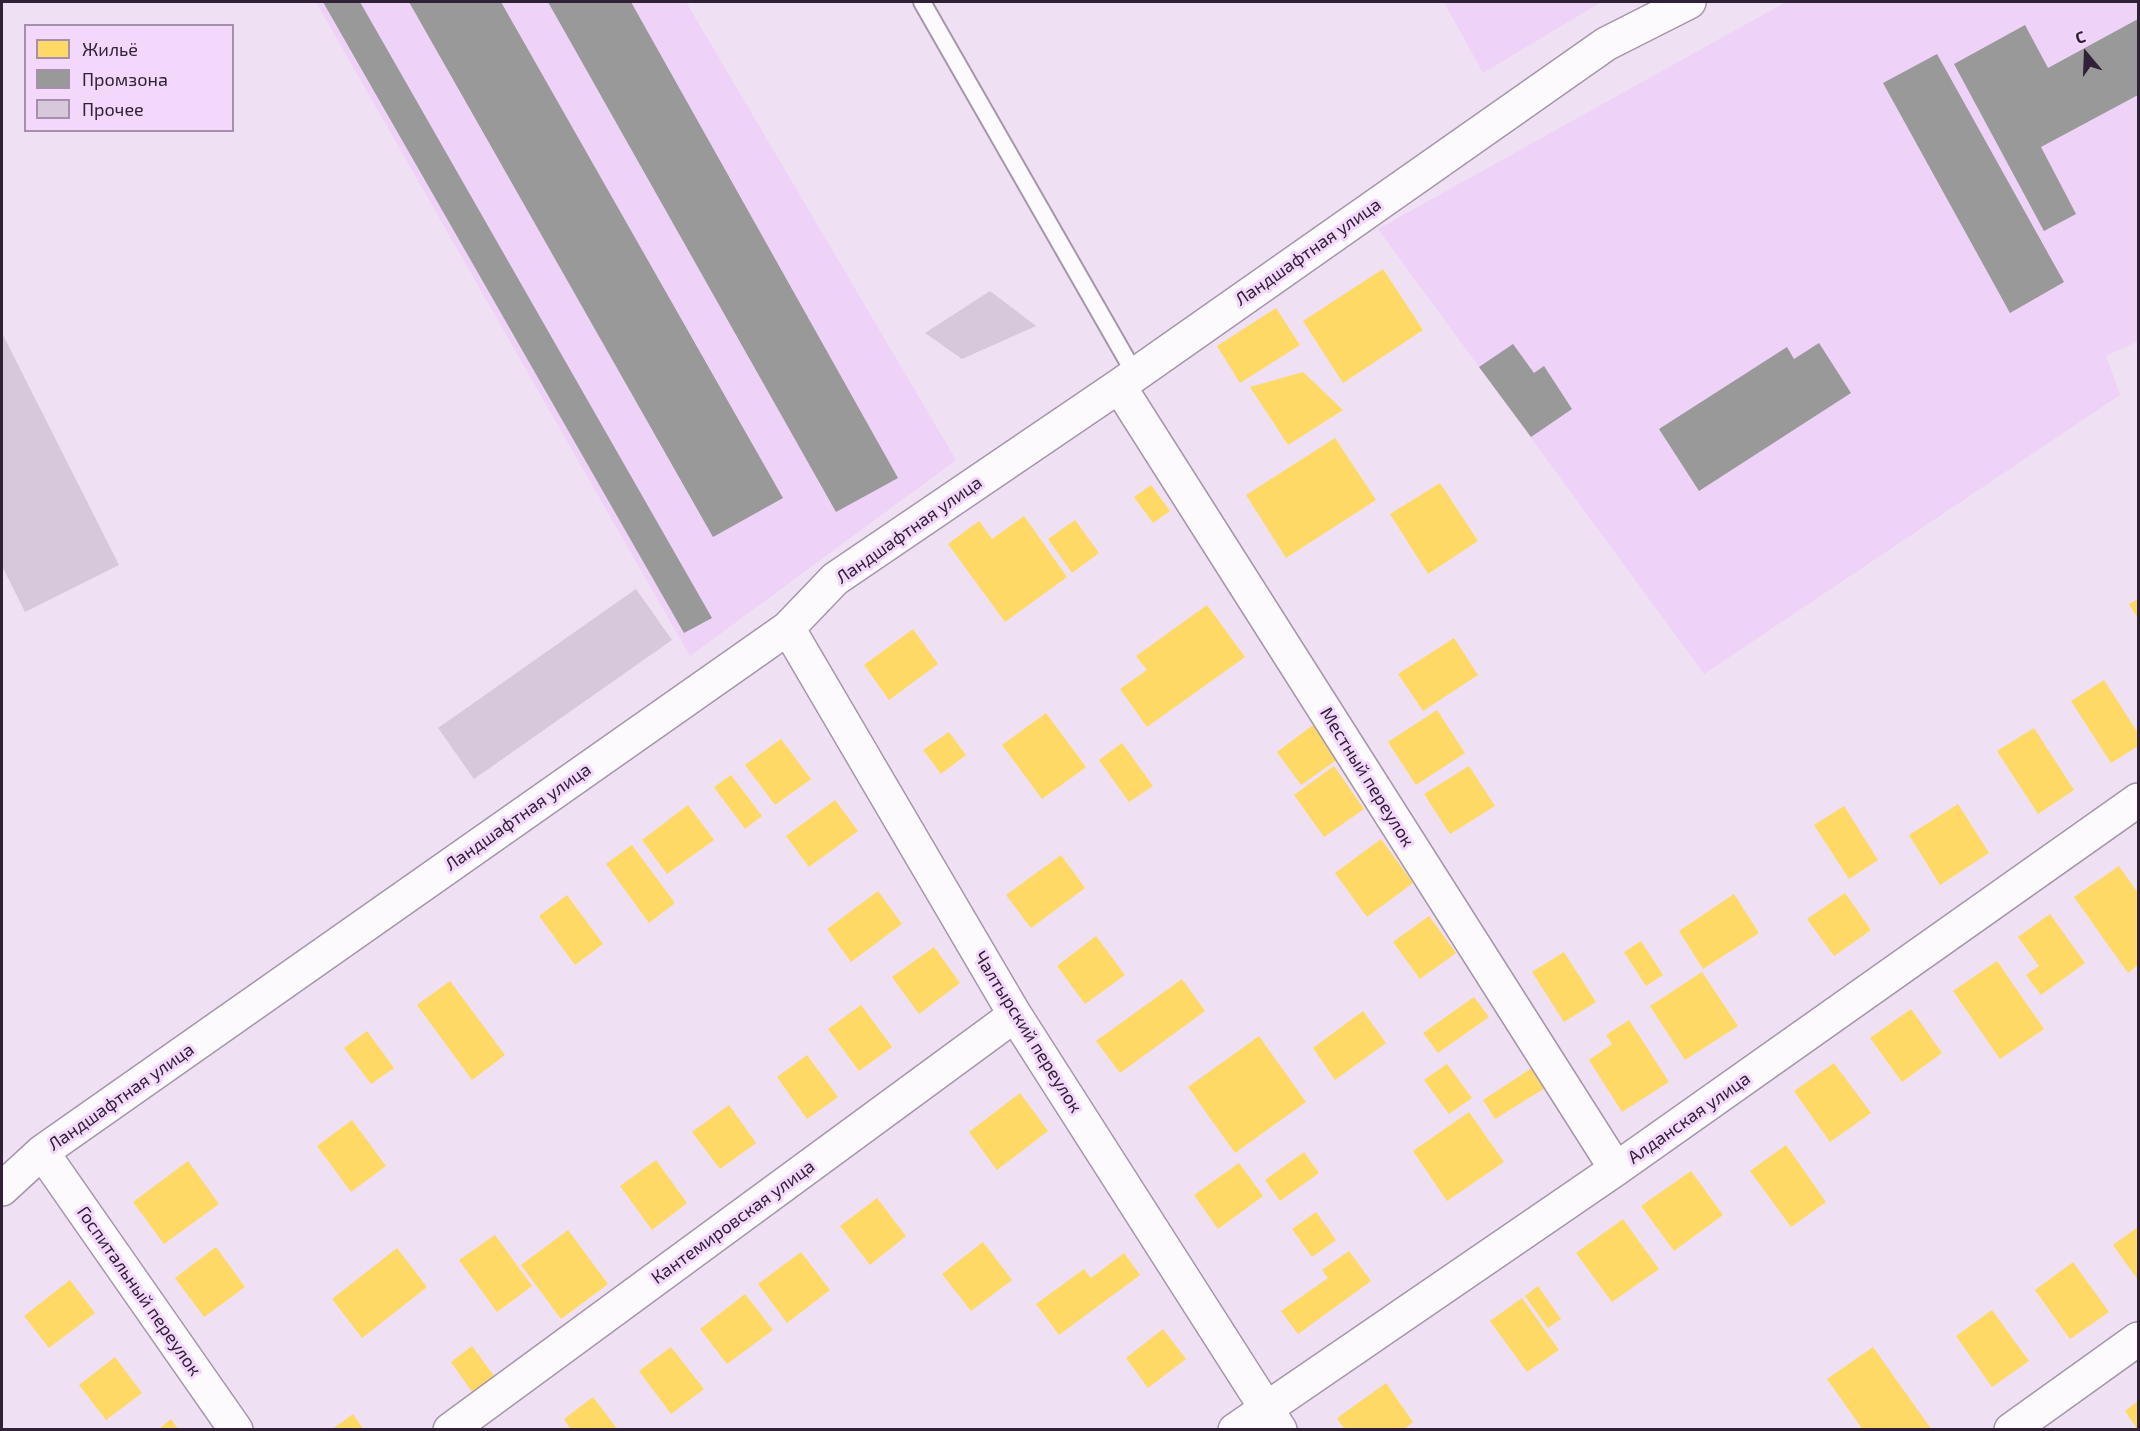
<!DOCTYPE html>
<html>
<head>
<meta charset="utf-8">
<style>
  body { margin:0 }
  #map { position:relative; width:2140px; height:1431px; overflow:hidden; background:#efe0f3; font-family:"Exo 2",sans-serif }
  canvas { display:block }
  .frame { position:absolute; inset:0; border:3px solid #312137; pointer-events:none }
  .legend { position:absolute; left:24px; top:24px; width:210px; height:108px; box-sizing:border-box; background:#f3d8fb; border:2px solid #a58fad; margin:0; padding:8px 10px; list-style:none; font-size:18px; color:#312137 }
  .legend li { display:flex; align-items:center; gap:12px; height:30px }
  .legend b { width:30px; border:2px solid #a58fad }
  .north { position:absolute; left:2056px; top:24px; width:60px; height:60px; -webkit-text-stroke:4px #f3d8fb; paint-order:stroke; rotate:341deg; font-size:16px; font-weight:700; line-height:24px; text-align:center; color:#312137 }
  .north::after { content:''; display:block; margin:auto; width:21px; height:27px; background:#312137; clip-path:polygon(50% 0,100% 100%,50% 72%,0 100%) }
</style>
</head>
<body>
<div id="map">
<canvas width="2140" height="1431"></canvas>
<div class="frame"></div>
<ul class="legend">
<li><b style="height:16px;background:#ffd966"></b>Жильё</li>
<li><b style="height:16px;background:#999"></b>Промзона</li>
<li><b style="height:16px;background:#d7c8dc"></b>Прочее</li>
</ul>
<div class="north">С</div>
</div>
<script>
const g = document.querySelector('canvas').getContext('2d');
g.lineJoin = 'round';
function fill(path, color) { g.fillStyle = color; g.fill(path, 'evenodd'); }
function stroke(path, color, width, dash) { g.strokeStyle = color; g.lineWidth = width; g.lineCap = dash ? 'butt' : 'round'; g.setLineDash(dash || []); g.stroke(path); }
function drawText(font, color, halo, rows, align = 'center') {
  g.font = font + ' "Exo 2",sans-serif'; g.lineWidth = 6; g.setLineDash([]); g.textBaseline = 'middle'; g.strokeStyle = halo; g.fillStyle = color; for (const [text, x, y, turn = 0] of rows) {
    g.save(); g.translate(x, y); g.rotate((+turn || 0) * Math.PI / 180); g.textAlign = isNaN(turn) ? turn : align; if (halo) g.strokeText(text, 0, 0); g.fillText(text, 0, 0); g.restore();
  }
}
fill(new Path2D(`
  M316,2h370l270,458 -266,196z
  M1444,2h157l-118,71z
  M1786,2h352v339l-32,15 14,39 -416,279 -326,-445z`), '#eed2f7');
fill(new Path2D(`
  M1383,269l40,61 -80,53 -40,-62z
  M1276,308l24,37 -60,38 -23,-37z
  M1303,372l40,38 -55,35 -38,-58z
  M1335,438l41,62 -90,58 -40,-63z
  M1440,483l38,58 -50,33 -38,-60z
  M1151,485l19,26 -17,12 -19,-26z
  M1024,516l43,61 -62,45 -57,-78 31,-23 13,18z
  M1075,520l24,33 -27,20 -24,-34z
  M2138,599v20l-9,-15z
  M1207,605l38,52 -98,70 -27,-38 27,-19 -11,-14z
  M913,629l25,35 -49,36 -25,-35z
  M1454,638l24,37 -55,36 -25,-37z
  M2104,680l34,53v13l-27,17 -40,-62z
  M1437,710l28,43 -49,32 -28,-43z
  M1046,713l40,54 -44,32 -40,-54z
  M1313,725l25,34 -37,26 -24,-33z
  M2034,728l40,62 -36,24 -41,-63z
  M949,732l17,23 -25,19 -18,-24z
  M781,739l30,40 -36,26 -30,-40z
  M1122,743l31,43 -24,16 -30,-42z
  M1334,766l30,43 -40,28 -30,-42z
  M1469,766l26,40 -45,28 -26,-40z
  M731,775l31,41 -17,13 -31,-42z
  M835,800l23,31 -49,36 -23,-31z
  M1958,804l31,49 -49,32 -31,-50z
  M688,805l26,35 -47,34 -25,-34z
  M1844,806l34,54 -29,19 -35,-54z
  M1381,839l32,44 -46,34 -32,-44z
  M632,845l43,58 -26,20 -43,-59z
  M1061,855l24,33 -54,40 -25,-33z
  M2119,866l19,27v72l-10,8 -54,-76z
  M878,891l24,33 -51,38 -24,-33z
  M1845,893l26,37 -37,26 -27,-37z
  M1734,894l25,39 -56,36 -24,-38z
  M567,895l36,49 -28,21 -36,-49z
  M2050,914l35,49 -44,32 -15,-20 13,-9 -21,-29z
  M1429,916l27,37 -36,26 -27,-37z
  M1096,936l29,39 -40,29 -28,-38z
  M1641,941l22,34 -17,11 -22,-34z
  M934,947l26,36 -41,31 -27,-37z
  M1564,952l32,50 -32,20 -32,-50z
  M1997,961l47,68 -44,30 -47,-68z
  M1702,972l36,54 -53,34 -35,-54z
  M1182,979l23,32 -85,62 -24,-32z
  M450,981l55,74 -33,25 -55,-75z
  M1474,997l15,20 -51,36 -15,-20z
  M861,1005l31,42 -33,24 -31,-42z
  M1911,1009l31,44 -40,29 -32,-44z
  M1363,1011l23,32 -51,37 -22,-32z
  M1629,1020l40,62 -47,30 -33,-52 23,-16 -6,-9z
  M367,1031l27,37 -23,16 -27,-36z
  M1259,1036l47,66 -71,51 -47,-66z
  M807,1055l31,42 -31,22 -30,-42z
  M1834,1063l37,50 -41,29 -36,-51z
  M1447,1064l25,34 -23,16 -25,-34z
  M1532,1068l13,20 -50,31 -12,-19z
  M1020,1093l28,38 -51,39 -28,-38z
  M729,1105l27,38 -36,26 -28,-37z
  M1469,1112l35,50 -57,39 -34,-50z
  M352,1120l34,46 -35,26 -34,-46z
  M1786,1145l40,57 -35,25 -41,-56z
  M1304,1152l15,21 -39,28 -15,-21z
  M656,1160l31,43 -35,27 -32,-44z
  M188,1161l31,43 -55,40 -31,-42z
  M1239,1163l24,33 -45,33 -24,-34z
  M1691,1171l32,44 -49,36 -33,-45z
  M877,1198l29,38 -36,29 -30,-39z
  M1316,1212l20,28 -24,17 -20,-28z
  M1623,1219l36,50 -47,33 -36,-49z
  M2138,1227v53l-25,-35z
  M568,1230l40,54 -47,35 -40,-54z
  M495,1235l37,51 -35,26 -38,-52z
  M983,1242l29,38 -41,31 -29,-37z
  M216,1247l29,40 -41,30 -29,-39z
  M397,1248l30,39 -65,51 -30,-39z
  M1349,1251l22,30 -73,53 -17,-23 47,-33 -6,-8z
  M801,1252l29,38 -43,33 -29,-39z
  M1124,1253l16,22 -81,60 -23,-31 48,-35 7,9z
  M2073,1262l36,50 -39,27 -35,-49z
  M70,1280l25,33 -46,35 -25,-32z
  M1538,1286l23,33 -13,9 -23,-32z
  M745,1294l28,36 -46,34 -27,-35z
  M1522,1298l37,52 -32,22 -37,-51z
  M1992,1310l37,51 -37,26 -36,-51z
  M1163,1329l23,30 -38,29 -22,-30z
  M472,1346l22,30 -22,16 -21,-30z
  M671,1347l33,42 -33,25 -32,-43z
  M1873,1347l59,83h-69l-36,-51z
  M115,1357l27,36 -36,27 -27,-35z
  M1386,1383l27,39 -10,8h-58l-8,-12z
  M593,1397l25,33h-47l-7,-11z
  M2138,1401v29l-13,-19z
  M353,1414l11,16h-33z
  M171,1419l8,11h-21z`), '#ffd966');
fill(new Path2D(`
  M323,2h37l352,616 -28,15z
  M409,2h92l282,496 -70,39z
  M548,2h83l267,476 -62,34z
  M2138,19v76l-97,52 35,67 -32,17 -90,-167 71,-39 23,43z
  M1937,54l127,228 -54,31 -127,-230z
  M1819,343l32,50 -152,98 -40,-62 128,-82 7,12z
  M1513,344l21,29 10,-7 28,43 -41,28 -52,-70z`), '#999');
fill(new Path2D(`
  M990,291l46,35 -74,33 -37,-26z
  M2,333l117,232 -94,47 -23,-46z
  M636,589l36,51 -198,139 -36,-51z`), '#d7c8dc');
const service = new Path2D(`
  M922,2l213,372`);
const minor = new Path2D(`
  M1119,386l497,783
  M788,628l227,387 265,415
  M42,1152l194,278
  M2,1189l40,-37 746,-524 47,-49 284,-193 487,-342 83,-42
  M450,1430l565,-415
  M1235,1430l381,-261 522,-369
  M2011,1430l127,-91`);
stroke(service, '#a597a9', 20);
stroke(minor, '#a597a9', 36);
stroke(service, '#fdfafd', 16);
stroke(minor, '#fdfafd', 33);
drawText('18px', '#312137', '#f3d8fb', [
  ["Ландшафтная улица",1308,252,-35],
  ["Ландшафтная улица",909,530,-35],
  ["Местный переулок",1367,777,58],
  ["Ландшафтная улица",518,817,-35],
  ["Чалтырский переулок",1028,1032,58],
  ["Ландшафтная улица",121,1097,-35],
  ["Алданская улица",1689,1118,-35],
  ["Кантемировская улица",733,1222,-36],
  ["Госпитальный переулок",139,1291,55]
]);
</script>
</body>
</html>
